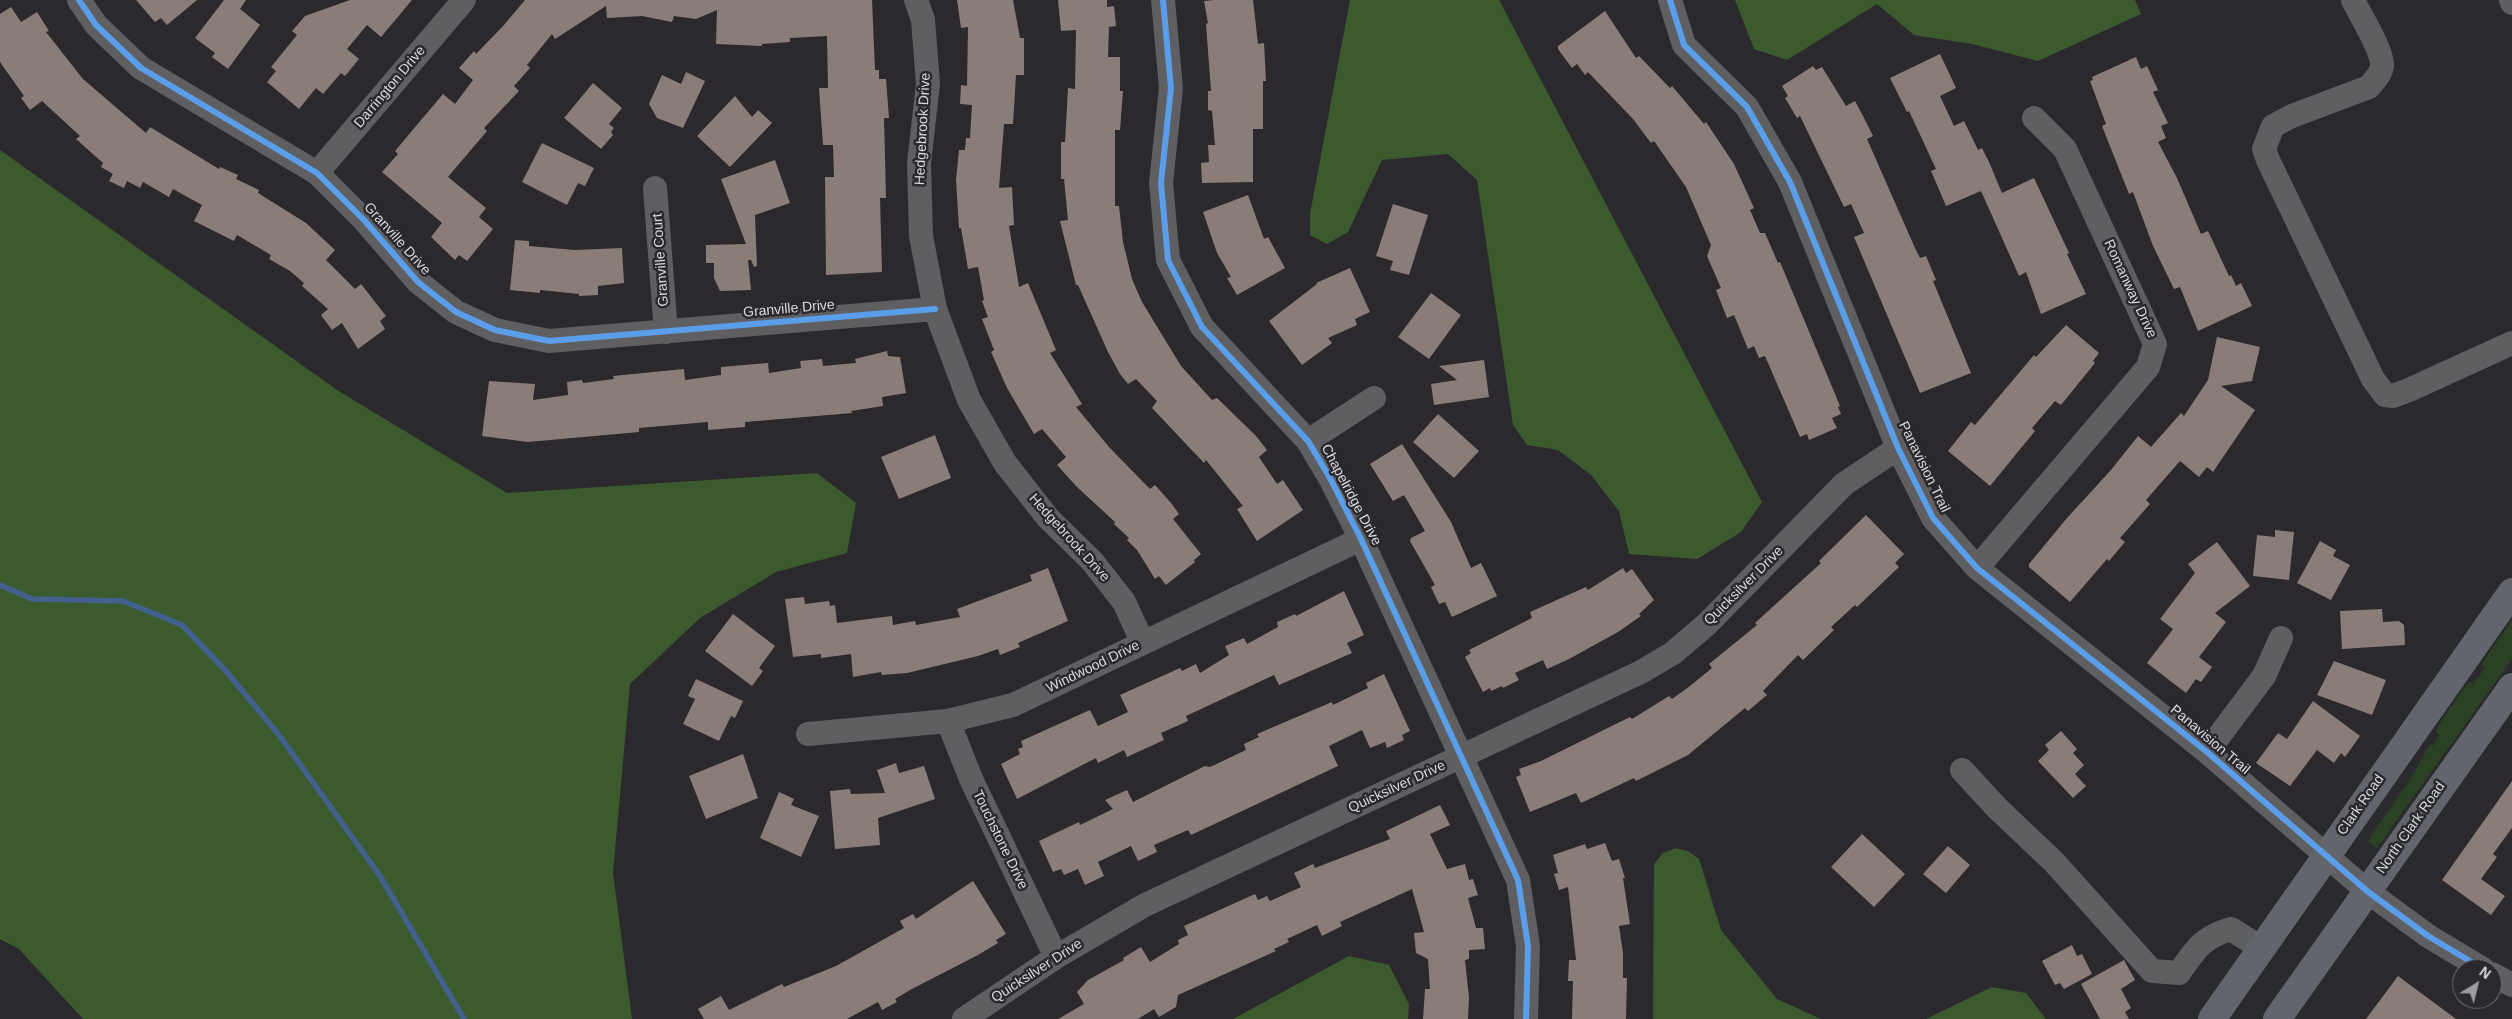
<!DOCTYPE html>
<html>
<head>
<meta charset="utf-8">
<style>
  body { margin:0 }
  #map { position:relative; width:2512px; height:1019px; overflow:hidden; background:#2b292d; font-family:Arial,sans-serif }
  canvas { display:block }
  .north { position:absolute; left:2452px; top:959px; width:50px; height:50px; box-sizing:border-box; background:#2b282e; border:1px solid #716f74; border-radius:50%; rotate:36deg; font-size:14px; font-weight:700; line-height:20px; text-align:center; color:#dbd9dd }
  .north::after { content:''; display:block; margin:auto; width:18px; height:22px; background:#9d9b9f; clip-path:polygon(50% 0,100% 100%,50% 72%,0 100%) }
</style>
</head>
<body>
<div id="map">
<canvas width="2512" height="1019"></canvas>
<div class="north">N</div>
</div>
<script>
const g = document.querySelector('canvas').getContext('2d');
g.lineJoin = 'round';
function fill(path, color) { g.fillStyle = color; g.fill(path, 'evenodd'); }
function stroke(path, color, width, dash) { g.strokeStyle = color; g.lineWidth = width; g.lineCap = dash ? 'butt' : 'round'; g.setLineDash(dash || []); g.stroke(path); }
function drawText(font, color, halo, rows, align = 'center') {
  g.font = font + ' Arial,sans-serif'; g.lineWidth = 5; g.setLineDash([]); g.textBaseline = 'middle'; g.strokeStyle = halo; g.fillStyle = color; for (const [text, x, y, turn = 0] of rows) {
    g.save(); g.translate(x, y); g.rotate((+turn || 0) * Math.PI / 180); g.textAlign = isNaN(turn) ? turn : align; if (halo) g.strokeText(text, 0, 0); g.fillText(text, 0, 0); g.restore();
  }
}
fill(new Path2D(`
  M2512,620v39l-135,189 -9,-6 3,-6 40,-58 19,-34 3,2 6,-11 -3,-3 2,-6 25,-37 7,-7 3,2 12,-16 -3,-2 2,-6z`), '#2b4123');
fill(new Path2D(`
  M1350,0h149l263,502 -21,30 -44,27 -68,-5 -10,-43 -28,-36 -33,-25 -31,-5 -14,-20 -36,-245 -29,-26 -66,6 -34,72 -21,12 -17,-9v-21z
  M1735,0h400l6,14 -103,47 -66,-17 -58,-9 -37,-31 -90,56 -33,-11z
  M0,150l337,240 170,103 310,-20 39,30 -9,50 -71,19 -76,46 -70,66 -17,189 19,146h-549l-64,-70 -19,-10z
  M1676,848l12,3 11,8 22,71 56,69 44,20h-168l1,-155 9,-11z
  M1349,956l40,9 20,39 -1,15h-175z
  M1992,987l34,6 20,26h-120z`), '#3b5b2e');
stroke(new Path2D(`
  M0,585l32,14 91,2 59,24 43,45 54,65 101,141 84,143`), '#42618f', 5.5);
fill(new Path2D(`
  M136,0h61l-30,25 -6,-7 -6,4z
  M224,0h22l-6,9 20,16 -32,44 -16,-12 3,-4 -20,-15z
  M350,0h62l-31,37 -14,-12 -20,24 12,10 -14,17 -4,-3 -18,21 -7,-6 -17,21 -32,-27 9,-11 -5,-4 26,-32 -5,-4 13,-15z
  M525,0h347l3,70h4v9h7l3,39h-5l2,80h-6l2,74 -56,3 -1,-98h9l-1,-32h-10l-4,-57h9l-1,-52 -37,2v4l-28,2v2l-46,-2 1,-34 -21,9 -22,-3 -2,6 -30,-6 -35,2 -1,-12 -51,33 -3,-5 -25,31 3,3 -16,18 5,5 -35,37 3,3 -39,46 38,31 -7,9 14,12 -26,32 -8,-6 -4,5 -24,-23 11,-14 -60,-51 16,-18 -3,-3 48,-57 12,10 18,-24 -14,-12 15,-17 2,3 28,-29z
  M957,0h56l7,38h4v37h-8l-3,49h-9l-5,64 13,-1 2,38 -5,1 10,61 9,-4 28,67 -6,3 32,51 -6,3 33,40 41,42 5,-4 16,18 8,11 -6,5 28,35 -7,6 1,2 -29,23 -7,-9 -4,3 -18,-29 -10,-10 2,-2 -15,-14 1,-2 -38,-35 -20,-22 9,-8 -24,-28 -8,5 -27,-46 -16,-36 3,-2 -12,-31 6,-2 -6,-16 2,-1 -6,-33 -10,2 -7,-41h-2l-3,-48 3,-30h6l1,-12h4l2,-33 -12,-1 1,-19 6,1 1,-59 -7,1z
  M1058,0h49v7l7,-1 2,20 -7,1 -1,30h12v34h3l-3,39h-5v76h4l4,36 9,37 10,23 39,64 31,34 5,-2 39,38 11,14 -8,7 18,27 6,-4 20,30 -46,31 -20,-32 6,-3 -37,-46 -2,3 -52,-55 5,-7 -21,-22 -8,5 -8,-10 -12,-22 -30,-67h-2l-16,-64 8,-1 -4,-41h-3v-37h4l3,-54 7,1 1,-59 -15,1z
  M1214,0h39l5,44 6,-1 2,38h-3v48h-10v53l-51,1 -1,-20 8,-1 -1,-17h7l-3,-34 -4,-1v-19h3l-5,-67 2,-1 -4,-22z
  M11,7l10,15 16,-10 12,19 -3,1 37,47 63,54 4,-6 69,42 1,-2 18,8 -2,4 23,11 -1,3 48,30 29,27 -9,10 29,29 6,-5 25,32 -6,5 5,8 -27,20 -16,-26 -10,7 -11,-15 7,-6 -26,-23 2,-3 -14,-12 -21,-12 2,-4 -34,-20 -3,6 -40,-20 8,-16 -29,-16 -4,8 -26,-15 -3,6 -13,-7 -3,7 -15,-7 4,-7 -12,-7 2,-4 -27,-24 4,-3 -38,-35 -12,9 -9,-12 3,-2 -24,-34v-48z
  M1605,11l31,47 3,-2 31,32 2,-2 32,38 2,-2 28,42 20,44 -4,2 10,23h5l13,30 2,-1 60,144 -2,1 3,7 -9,4 5,10 -28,12 -2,-6 -7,3 -35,-81 -6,2 -5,-12 -6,3 -14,-34 -7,3 -11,-28 5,-2 -14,-32 4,-11 -25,-58 -32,-46 -3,2 -18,-24 -45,-47 -3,3 -8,-11 -5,4 -14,-19v-3z
  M1940,54l16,34 -16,8 14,30 10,-5 14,29 4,-2 7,14 13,31 32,-15 35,75 -2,1 19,40 -45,20 -15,-42 -7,4 -38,-85 -35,15 -15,-35 5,-2 -27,-58 -2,1 -17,-34z
  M2136,57l5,12 6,-3 11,24 -5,2 15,31 -7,3 5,12 -8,4 19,36 24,56 7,-3 21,45 2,-1 5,11 5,-3 11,23 -54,25 -18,-44 -6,2 -21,-43 -20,-54 -4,2 -27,-68 4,-2 -16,-43 3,-1 -1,-3z
  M1813,66l3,4 6,-3 24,39 9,-5 8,15 10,20 -6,3 48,109 5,10 6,-2 10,24 -3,1 38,92 -51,20 -66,-156 10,-4 -13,-29 -7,3 -44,-91 -3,2 -12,-20 3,-2 -6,-10z
  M686,72l19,9 -22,47 -26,-10 -8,-14 13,-29 19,9z
  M593,83l29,25 -13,16 5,4 -3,4 2,3 -12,14 -37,-31z
  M735,96l17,21 6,-7 14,13 -42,44 -33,-31z
  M542,143l52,25 -9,18 -7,-3 -11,22 -45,-23z
  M775,160l15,43 -35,12 2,51 -3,1 -3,-7h-3l3,30 -31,1 -6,-13v-15h-8v-18l40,-1 -25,-65z
  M1248,195l16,44 4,-2 17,31 -48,27 -10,-17 4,-1 -14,-24 -14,-41z
  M1393,204l35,11 -19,60 -19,-5 3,-9 -17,-5z
  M515,240l14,1v5l46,4 47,-2 2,35 -26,3v9l-19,1v-2l-39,-4v3l-30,-3z
  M1350,268l20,44 -15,7 2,6 -29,13 4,5 -30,22 -33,-44 48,-37 -1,-1z
  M1431,293l30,22 -32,44 -31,-22z
  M2066,325l33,28 -6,8 2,2 -34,42 -6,-4 -23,27 3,3 -45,55 -42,-35 23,-29 4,3 59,-70 2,2z
  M2217,337l43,10 -8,34 -31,5 34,24 -42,62 -6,-5 -8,10 -19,-16 -34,39 4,4 -30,34 5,4 -16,19 -2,-2 -37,43 -41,-35v-3l38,-46 44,-48 27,-34 13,11 30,-34 3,3 24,-36z
  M887,351l1,5 12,1 6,36 -24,4 1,9 -32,5 1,2 -107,9v5l-37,3v-8l-69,6v4l-111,10 -46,-6 7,-55 46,3 -2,16 35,-5 -1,-13 15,-2 1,3 31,-4 -1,-3 71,-7 1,11 36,-5v-8l47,-4 1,10 32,-5 -1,-7 22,-2 1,7 33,-3 -1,-4z
  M1484,360l5,37 -55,8 -3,-21 26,-4 -18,-14z
  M1438,414l41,37 -25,27 -41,-36z
  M935,435l16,43 -52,21 -18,-42z
  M1402,444l49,78 20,46 10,-5 16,33 -45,21 -7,-15 -6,2 -8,-17 4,-2 -25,-44 1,-3 14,-7 -21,-36 -11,6 -23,-37z
  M1866,515l38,39 -9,9 4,4 -42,40 -2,-2 -24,22 3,3 -31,30 -5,-5 -35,36 4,4 -19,16 -3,-3 -57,47 -52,26 -2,-3 -53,25 -5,-10 -46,19 -14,-35 5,-2 -2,-6 22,-8 89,-44 2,2 37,-23 3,3 18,-13 22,-18 -3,-4 48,-39 -2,-2 66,-60 -2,-2z
  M2275,530l19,2 -5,48 -36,-4 4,-41 18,2z
  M2320,541l16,9 -3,6 17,9 -19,35 -34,-17z
  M2217,542l33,44 -35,27 11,9 -27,35 13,10 -11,15 -5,-3 -10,14 -39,-30 26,-34 -13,-10 35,-46 -7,-9z
  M1048,568l20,53 -50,22 2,4 -20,8 -2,-6 -20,7 -71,17 -25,2 -1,-3 -28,5 -2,-23 -30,4v-4l-28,3 -8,-58 19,-2 1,7 24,-3 1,5 5,-1 2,18 55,-7 1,9 22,-4 1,4 44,-8 -3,-8 75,-28 -2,-6z
  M1623,568l3,5 6,-4 22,31 -15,14 2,2 -23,16 -49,27 -22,10 -4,-9 -28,13 4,7 -16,8 -1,-2 -11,5 -1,-3 -7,4 -18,-35 6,-4 -2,-3 63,-32 -2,-6 56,-25 2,3z
  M1344,591l20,44 -17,8 5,10 -73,32 -5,-10 -88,41 2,5 -27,12 3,7 -37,17 -3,-7 -26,13 -2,-5 -79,41 -16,-35 19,-10 -2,-5 5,-2 -2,-6 69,-31 8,16 30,-14 -8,-17 60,-27 2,3 14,-7 4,9 29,-18 -4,-9 19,-8 3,6 31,-17 -1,-5 18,-8 1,2z
  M2382,609l1,13 16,-1 5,4 1,20 -63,4 -2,-38z
  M733,614l42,32 -16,22 4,3 -11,15 -47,-35z
  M2334,661l52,19 -14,35 -55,-20z
  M1384,674l26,57 -8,4 2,5 -17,8 -2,-6 -15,6 -8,-18 -33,16 9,20 -147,69 -3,-5 -34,15 3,7 -19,9 -7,-15 -33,16 6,14 -19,9 -7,-16 -14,6 -3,-6 -8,3 -14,-31 40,-19 1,3 33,-16 -8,-9 22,-10 6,12 72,-36 5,1 36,-17 -2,-6 15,-7 -2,-3 75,-32 1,3 35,-17 -2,-5z
  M696,679l47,22 -8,17 -4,-2 -12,25 -36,-17 12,-25 -7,-3z
  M2313,701l47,35 -15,21 -4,-4 -7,10 -17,-13 -27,36 -34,-23 22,-30 9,6z
  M2061,731l16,18 -4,4 11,12 -9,9 11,12 -13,12 -35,-37 11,-11 -4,-5z
  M743,754l15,44 -52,21 -17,-43z
  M896,763l3,10 25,-7 11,33 -57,19 2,27 -45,4 -5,-58 20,-2 1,5 34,-1 -8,-23z
  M2512,781v47l-19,26 4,3 -16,22 24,17 -14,19 -49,-35z
  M779,792l15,7 -3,6 28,11 -18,41 -41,-19z
  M1440,805l10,20 -20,9 17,35 18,-5 4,16 4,-1 5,16 -10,3 8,30h7l2,21 -16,1v9l-4,1 4,38 -1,21h-45l2,-30h5l-2,-30 -12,-6 -2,-20 10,-1 -12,-43 -72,33 2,4 -20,10 -5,-11 -30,14 2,3 -15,7 2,2 -98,44 -2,12 -17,10 -5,-8 -16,10h-80l26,-15 -7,-12 11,-12 36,-20 -1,-2 18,-11 9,15 29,-18 -1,-4 10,-5 -4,-9 71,-32 3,6 9,-4 3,5 31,-14 -7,-14 19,-9 2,4 75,-29 -4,-8z
  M1862,834l43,40 -31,33 -43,-40z
  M1605,843l7,18 7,-2 6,19h-2l7,46 -11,2 4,27v25h4l-1,41h-54l1,-38h-5l1,-21h7l-8,-73 -9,3 -5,-16 4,-1 -5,-18 32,-11 2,5z
  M1948,846l22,19 -24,28 -23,-19z
  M973,881l33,53 -10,6 2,3 -20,12 -68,35 -15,9 2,3 -15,8 -4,-8 -31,17h-143l-6,-10 23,-13 8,14 53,-26 2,3 52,-21 68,-38 -4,-7 13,-7 3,5z
  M2072,945l5,11 5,-2 10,20 -28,15 -4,-6 -5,2 -13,-24z
  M2124,960l11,20 -14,9 10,19 -6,4 4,7h-29l-19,-35z
  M2398,976l58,43h-90z`), '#8a7d77');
stroke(new Path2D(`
  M79,0l17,25 45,43 176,105 47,47 54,62 38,30 39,18 54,11 386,-32
  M916,0l7,20 5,64 -9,79 2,73 14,73 34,91 36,63 43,55 44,43 32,41 19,41
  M1163,0l8,88 -10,95 7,77 34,67 106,114 22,37 31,61 157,341 10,66 -2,73
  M1670,0l14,45 63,62 43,75 108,266 35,70 44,50 230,184 160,139 61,45 55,33
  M2353,0c7,15 30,51 29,66 -1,8 -8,15 -13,21l-77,29 -19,10 -9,23 4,11 105,219 12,16 8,1 16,-6 103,-47
  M2511,0l1,3
  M317,173l147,-173
  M655,188l11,144
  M1308,441l66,-43
  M1977,568l171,-201 7,-23 -90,-195 -31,-31
  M948,721l23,58 85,178
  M808,734l140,-13 65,-16 348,-166
  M2207,752l57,-76 17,-38
  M1962,770l35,38 57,54 98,109 27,2c17,-24 22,-35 52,-44l30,19
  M2492,974l20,11
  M964,1019l92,-62 89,-52 496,-233 32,-19 34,-29 137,-140 54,-36`), '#5f5e60', 24);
stroke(new Path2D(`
  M2212,1019l300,-427
  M2277,1019l235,-332`), '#63656d', 28);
stroke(new Path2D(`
  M79,0l17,25 45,43 176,105 47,47 54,62 38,30 39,18 54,11 386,-32
  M1163,0l8,88 -10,95 7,77 34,67 106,114 22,37 31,61 157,341 10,66 -2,73
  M1670,0l14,45 63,62 43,75 108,266 35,70 44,50 230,184 160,139 61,45 55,33`), '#5a9eea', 6);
drawText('14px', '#dbd9dd', '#2b282e', [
  ["Darrington Drive",390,87,-50],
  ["Hedgebrook Drive",923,129,-87],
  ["Granville Drive",397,239,48],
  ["Granville Court",661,260,-94],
  ["Romanway Drive",2130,289,65],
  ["Granville Drive",789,309,-5],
  ["Panavision Trail",1924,467,64],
  ["Chapelridge Drive",1351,495,62],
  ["Hedgebrook Drive",1069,538,48],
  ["Quicksilver Drive",1744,586,-45],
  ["Windwood Drive",1093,667,-26],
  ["Panavision Trail",2210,740,40],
  ["Quicksilver Drive",1397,787,-25],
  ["Clark Road",2361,805,-55],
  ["North Clark Road",2411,828,-55],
  ["Touchstone Drive",1000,840,64],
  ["Quicksilver Drive",1037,971,-33]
]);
</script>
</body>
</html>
